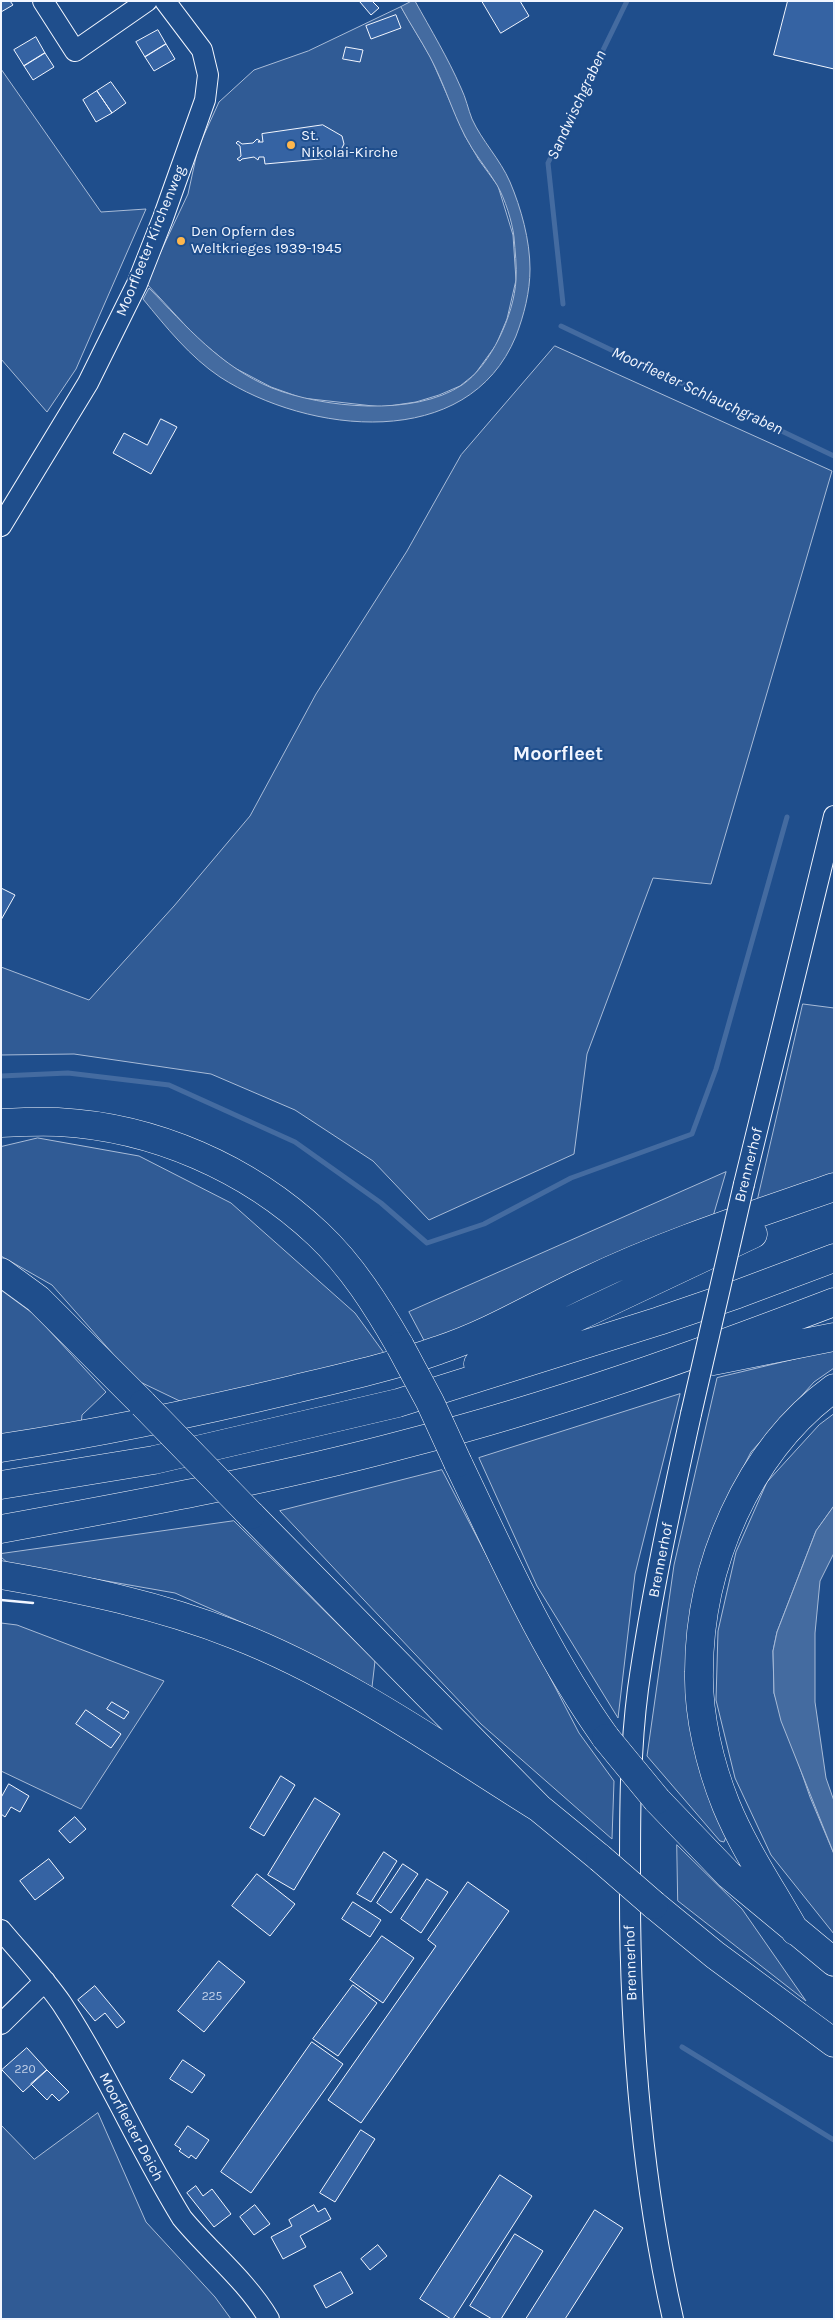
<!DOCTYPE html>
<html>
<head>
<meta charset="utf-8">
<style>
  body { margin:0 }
  #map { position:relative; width:835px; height:2320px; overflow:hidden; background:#1f4e8c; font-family:Karla,sans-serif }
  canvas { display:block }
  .frame { position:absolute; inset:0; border:2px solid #f2f6ff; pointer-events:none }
</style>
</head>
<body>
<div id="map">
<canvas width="835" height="2320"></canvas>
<div class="frame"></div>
</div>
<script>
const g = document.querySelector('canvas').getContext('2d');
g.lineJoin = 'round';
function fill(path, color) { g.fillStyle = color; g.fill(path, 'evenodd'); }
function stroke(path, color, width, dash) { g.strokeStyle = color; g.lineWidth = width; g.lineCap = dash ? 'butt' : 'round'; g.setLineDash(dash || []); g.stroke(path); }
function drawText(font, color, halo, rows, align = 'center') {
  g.font = font + ' Karla,sans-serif'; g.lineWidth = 4; g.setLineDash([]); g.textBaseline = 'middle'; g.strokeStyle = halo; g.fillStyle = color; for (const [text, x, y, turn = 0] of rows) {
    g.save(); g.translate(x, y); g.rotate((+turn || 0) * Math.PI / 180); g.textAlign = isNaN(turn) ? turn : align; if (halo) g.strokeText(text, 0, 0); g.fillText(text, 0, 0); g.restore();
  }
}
const green = new Path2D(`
  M401,7l30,51 34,78 14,24 19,26 15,49 3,45 -9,39 -11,26 -21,29 -15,12 -21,9 -23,7 -34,5 -80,-9 -31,-11 -40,-21 -33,-27 -52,-56 42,-89 10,-46 21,-46 35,-32 54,-19z
  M1,69l100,143 45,-3 -70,160 -29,43 -46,-53z
  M555,346l277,125 -121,413 -58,-6 -66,176 -13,100 -145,66 -56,-59 -78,-51 -84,-36 -137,-20 -73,1v-88l88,33 85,-94 76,-90 66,-122 91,-143 54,-96z
  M803,1004l31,4v166l-78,33z
  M38,1138l101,18 92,47 124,110 29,40 -198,51 -50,-24 -84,-95 -51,-29v-109z
  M726,1172l-14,48 -285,126 -18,-34z
  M1,1290l34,25 71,77 -24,23 -1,10 -80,13z
  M834,1350v18l-20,14 -63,70 -29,57 -29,104 33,224 -2,5 -4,-1 -73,-85 27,-191 43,-187z
  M680,1394l-45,180 -17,144 -81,-132 -58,-128z
  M834,1414v92l-18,25 -39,101 -4,19 1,42 36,104 24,57v80l-63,-79 -36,-77 -19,-78 2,-69 18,-79 31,-70 52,-57z
  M442,1470l137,263 35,48 -2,58 -131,-115 -201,-213z
  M234,1521l141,140 -3,26 -113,-57 -84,-37 -166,-29 -8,-7v-3z
  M1,1623l16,2 147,56 -83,128 -80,-38z
  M677,1845l65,64 64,92 -128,-100z
  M98,2113l48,109 69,75 16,22h-230v-194l33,34z`);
fill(green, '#305b95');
stroke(green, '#a8bbd7', 1);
const water = new Path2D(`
  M412,1h3c16,29 33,57 46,87 5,10 7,21 11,31 10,22 28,40 38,63 11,26 20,58 20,87 0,23 -6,46 -14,67 -48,117 -208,98 -296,41 -30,-20 -54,-50 -77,-78l6,-11c37,38 72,79 123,100 51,20 142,29 190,-3 29,-20 52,-70 54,-105 1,-13 -1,-30 -2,-43 -2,-16 -9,-38 -17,-52 -10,-17 -23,-31 -32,-49 -13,-25 -21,-53 -35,-79 -9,-17 -20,-33 -29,-50z
  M834,1506v47l-14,28 -5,52v69l11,76 8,23v53l-53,-133 -7,-28 -1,-42 4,-19 39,-101z`);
fill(water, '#446ba0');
stroke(water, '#a8bbd7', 1);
stroke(new Path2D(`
  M563,304l-15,-141 79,-162
  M561,326l273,130
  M1,1076l67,-3 101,12 126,57 86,61 46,40 57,-19 87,-46 121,-44 24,-65 71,-252
  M682,2047l152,93`), '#446ba0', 5);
const building = new Path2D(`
  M1,1h9l3,4 -12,7z
  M361,1h11l7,7 -8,7 -11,-13z
  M482,1h38l9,15 -28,17z
  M788,1h46v68l-60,-14z
  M396,15l5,13 -30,11 -5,-13z
  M158,30l8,14 -21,13 -9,-15z
  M36,37l9,16 -21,13 -10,-16z
  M166,44l9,15 -21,12 -9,-14z
  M346,47l17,3 -3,12 -17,-3z
  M45,53l9,14 -21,13 -9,-14z
  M111,82l15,21 -14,10 -15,-22z
  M97,91l15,22 -16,9 -13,-22z
  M323,125l19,11 2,8 -4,8 -9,6 -66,6 -1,-7h-5l-1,3 -4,-3 -12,2 -2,2 -3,-2 4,-3 -1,-10 -4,-3 2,-2 4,3 11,-1 4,-4 3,2 -2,1h5l-1,-8z
  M161,419l16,8 -26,47 -38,-21 11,-20 23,12z
  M1,888l14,7 -14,25z
  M112,1702l17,10 -5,7 -17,-10z
  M86,1710l35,24 -10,14 -35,-24z
  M281,1776l14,9 -31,51 -14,-8z
  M9,1784l20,12 -9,16 -9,-5 -6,10 -4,-3v-16z
  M315,1798l25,16 -46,76 -26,-15z
  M75,1817l11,12 -16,14 -11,-12z
  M384,1852l13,9 -26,41 -14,-8z
  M49,1859l15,19 -29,22 -15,-19z
  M403,1864l15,10 -27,39 -14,-10z
  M257,1874l38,30 -25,32 -38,-30z
  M427,1879l21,13 -27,41 -20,-14z
  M468,1882l41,29 -148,212 -33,-23 108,-154 -8,-6z
  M353,1902l28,18 -11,17 -28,-18z
  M382,1936l32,22 -31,45 -33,-23z
  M219,1961l26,21 -41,50 -26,-21z
  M353,1985l24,18 -39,53 -25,-17z
  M95,1986l30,36 -8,6 -12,-15 -10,8 -17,-21z
  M312,2042l31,22 -92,129 -30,-21z
  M27,2048l20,22 -24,22 -21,-22z
  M183,2060l22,15 -13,18 -22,-14z
  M47,2070l22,22 -10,9 -7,-7 -5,6 -16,-16z
  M188,2126l21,14 -13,19 -5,-4 -2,3 -10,-7 2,-2 -6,-4z
  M361,2130l14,9 -40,63 -15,-9z
  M500,2175l32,21 -79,123h-2l-31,-20z
  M196,2186l7,10 9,-7 19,25 -17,13 -27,-34z
  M255,2205l15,19 -16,11 -14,-18z
  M314,2205l4,7 7,-4 6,11 -31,17 6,11 -23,12 -12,-22 21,-11 -3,-6z
  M595,2210l28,18 -58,91h-39z
  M515,2234l28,17 -42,68h-9l-22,-13z
  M378,2245l9,11 -17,14 -9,-11z
  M341,2272l12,21 -27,15 -12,-22z`);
fill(building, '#3563a3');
stroke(building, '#f2f6ff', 1);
const minor = new Path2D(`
  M43,1l32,50 72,-50
  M1,526l87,-143 49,-99 26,-66 42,-118 3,-25 -6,-25 -37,-49
  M744,1184l90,-368
  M1,1930c21,25 43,48 61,74 45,69 77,144 120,214 28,34 64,62 87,101
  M1,2024l44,-43
  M673,2319c-33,-147 -44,-297 -43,-447 0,-61 0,-122 8,-183 13,-92 33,-184 53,-275`);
const highway = new Path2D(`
  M1,1123c19,-1 38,-2 57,-1 96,5 190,46 260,112 34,32 59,72 82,112
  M1,1272l37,27 105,105
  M713,1361l121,-24
  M478,1364l275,-130
  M1,1448c98,-15 194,-35 290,-58 50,-12 100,-23 148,-40 52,-17 98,-46 148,-69 79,-38 164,-65 247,-94
  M458,1463c45,94 87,190 148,275
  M1,1485l153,-25 244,-57 261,-82 79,-27 96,-36
  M251,1515l288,293 61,50
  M1,1529c137,-25 274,-50 408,-86 145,-37 286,-88 425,-141
  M1,1575c80,14 158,30 234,60 106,41 208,113 304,173
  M657,1800l72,75 105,87
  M654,1905l61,50 119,88
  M795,1931c-23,-41 -51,-82 -69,-126 -16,-40 -28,-89 -27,-133 0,-105 48,-221 135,-284`);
stroke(minor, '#f2f6ff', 22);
stroke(highway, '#f2f6ff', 29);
stroke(minor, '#1f4e8c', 20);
stroke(highway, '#1f4e8c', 28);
const minorBridge = new Path2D(`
  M691,1414l53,-230`);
const highwayBridge = new Path2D(`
  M400,1346l30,56 28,61
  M143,1404l108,111
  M606,1738l51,62
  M600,1858l54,47`);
stroke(minorBridge, '#f2f6ff', 22, []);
stroke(highwayBridge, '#f2f6ff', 29, []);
stroke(minorBridge, '#1f4e8c', 20);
stroke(highwayBridge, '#1f4e8c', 28);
stroke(new Path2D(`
  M1,1600l32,3`), '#f2f6ff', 2.5);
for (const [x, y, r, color] of [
  [291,145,5,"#ffb74d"],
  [181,241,5,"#ffb74d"]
]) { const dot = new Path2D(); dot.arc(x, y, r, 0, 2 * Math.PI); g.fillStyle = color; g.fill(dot); stroke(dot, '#1f4e8c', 2); }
drawText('12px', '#c3d1e8', null, [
  ["225",212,1997],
  ["220",25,2070]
]);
drawText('15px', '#f2f6ff', '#1f4e8c', [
  ["St.",301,136],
  ["Nikolai-Kirche",301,153],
  ["Den Opfern des",191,232],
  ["Weltkrieges 1939-1945",191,249]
], 'left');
drawText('15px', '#f2f6ff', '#1f4e8c', [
  ["Moorfleeter Kirchenweg",151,241,-68],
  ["Brennerhof",749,1165,-76],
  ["Brennerhof",661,1560,-79],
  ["Brennerhof",631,1963,-92],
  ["Moorfleeter Deich",131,2127,62]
]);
drawText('italic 16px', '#f2f6ff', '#1f4e8c', [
  ["Sandwischgraben",577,105,-65],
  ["Moorfleeter Schlauchgraben",697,391,25]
]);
drawText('bold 20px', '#f2f6ff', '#1f4e8c', [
  ["Moorfleet",558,754]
]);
</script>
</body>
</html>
